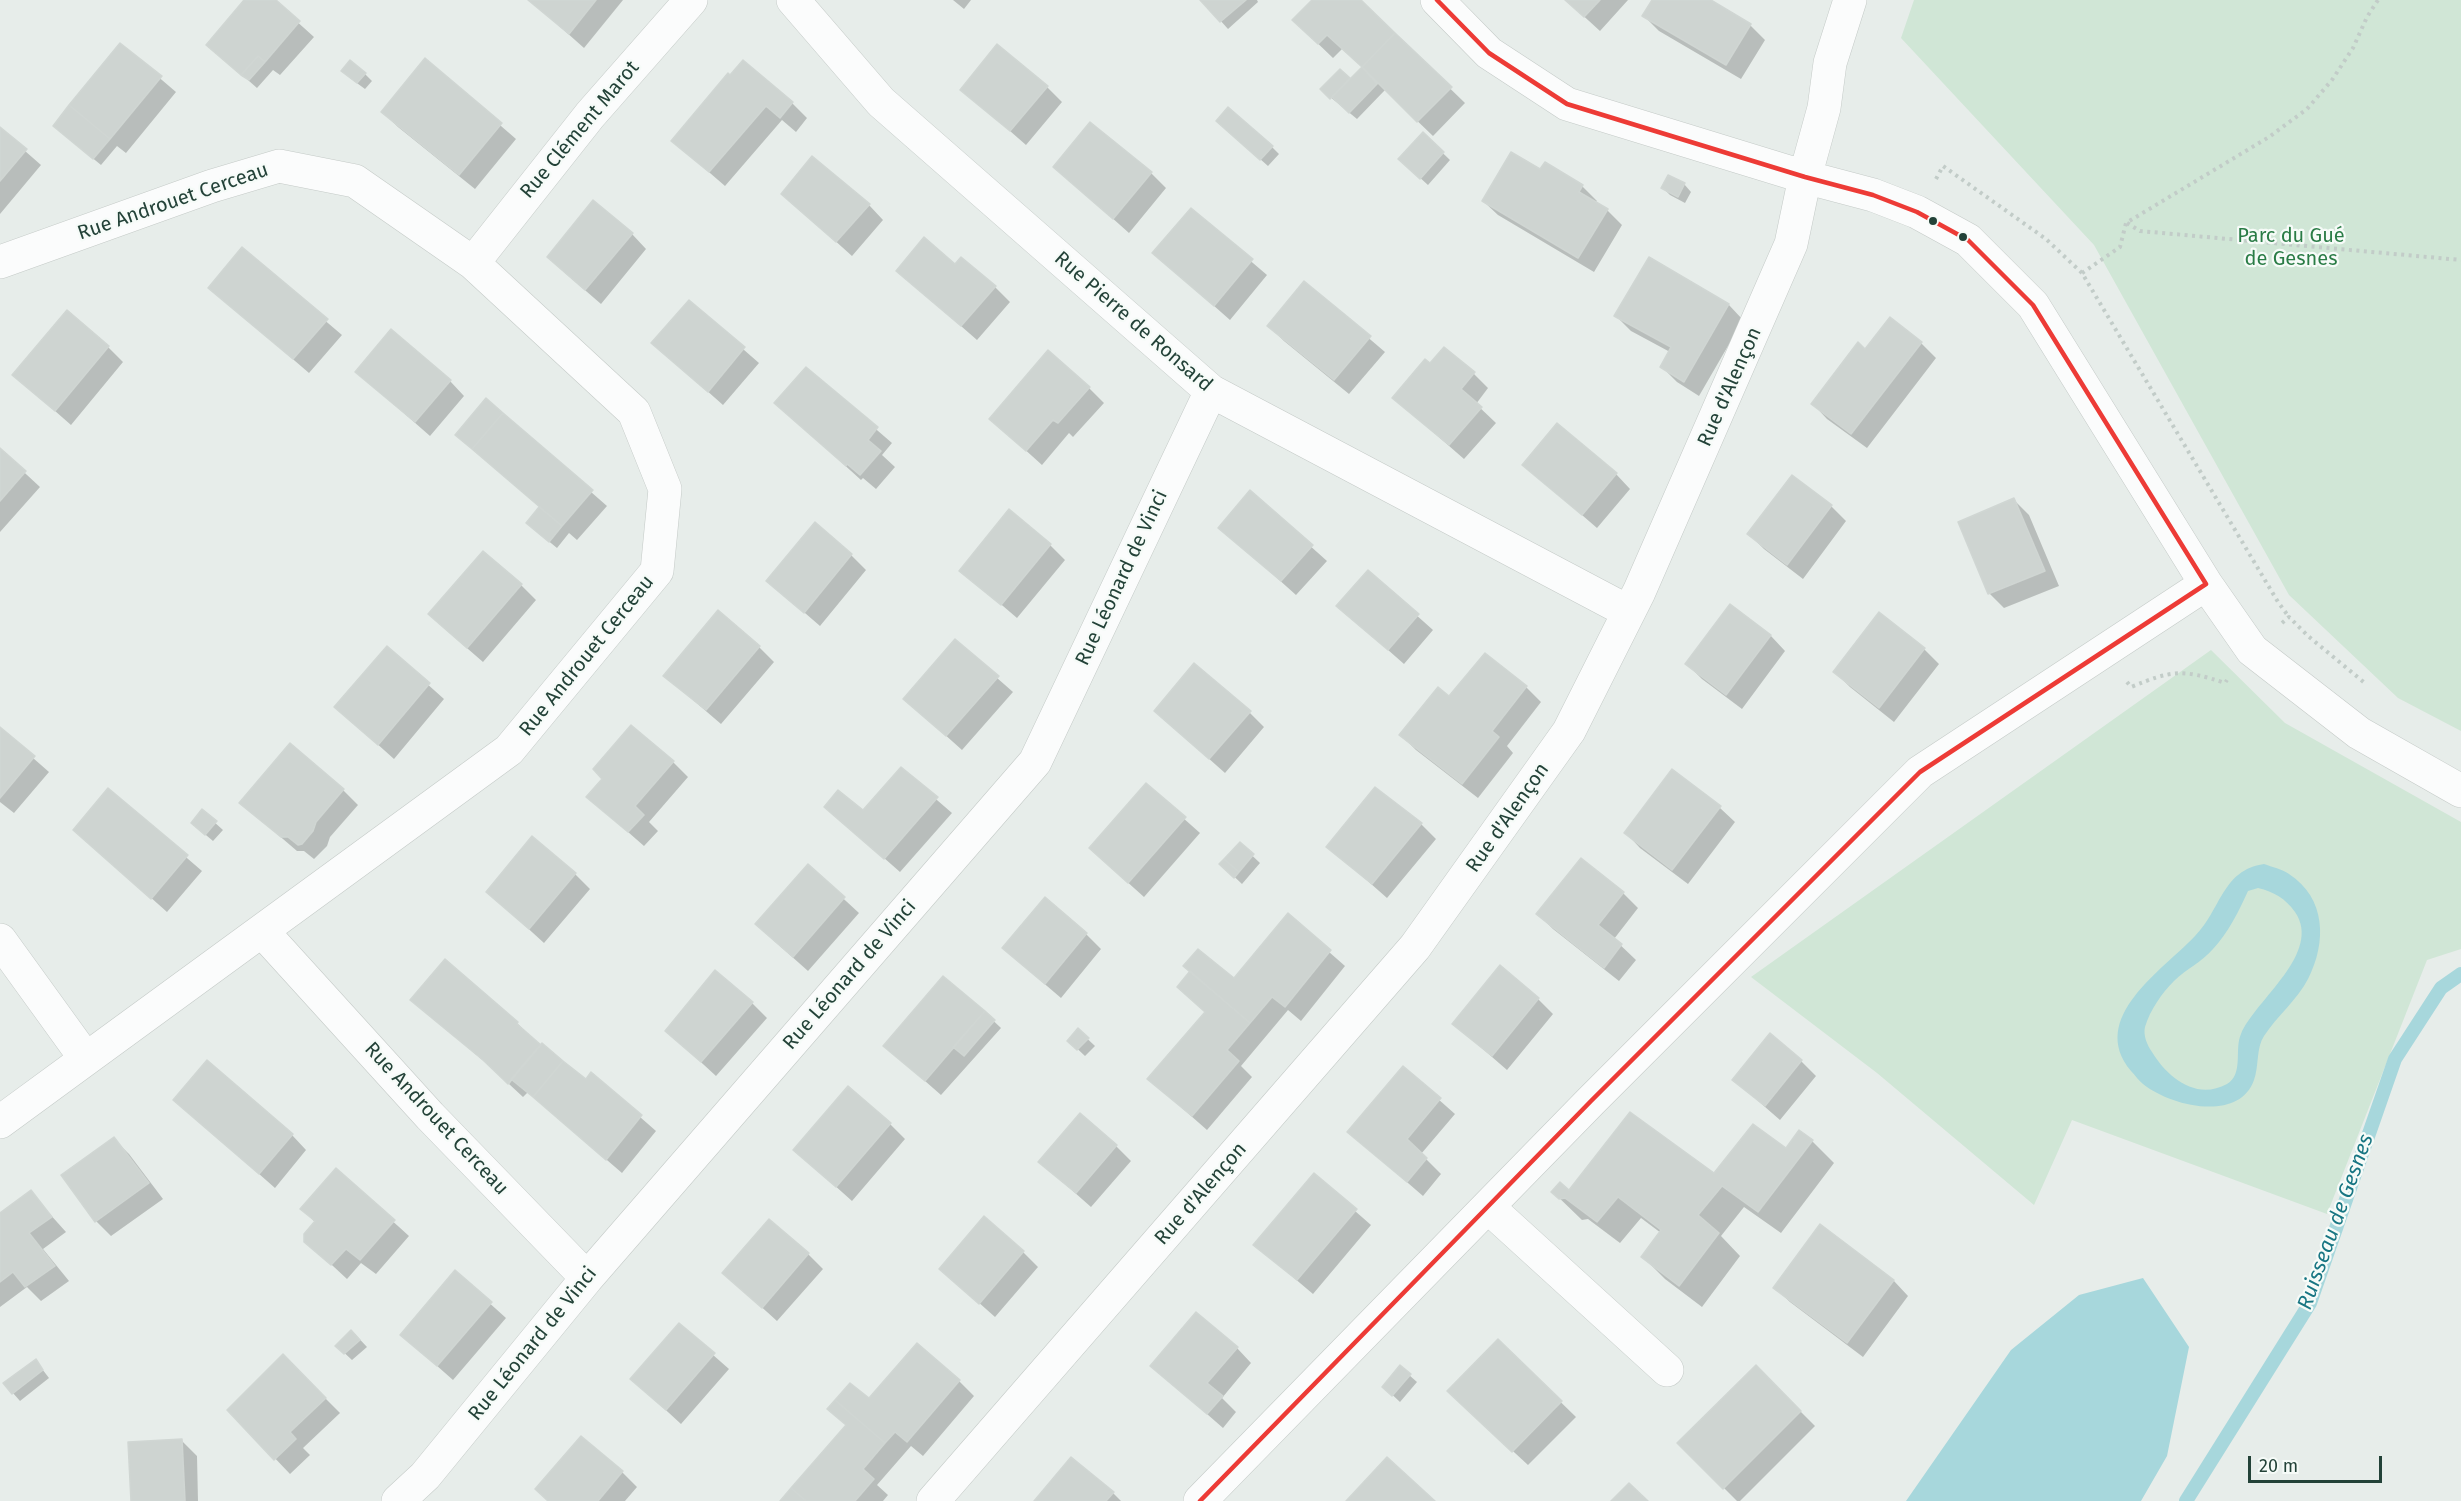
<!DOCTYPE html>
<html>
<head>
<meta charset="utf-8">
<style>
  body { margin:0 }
  #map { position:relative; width:2461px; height:1501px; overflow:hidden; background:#e7edea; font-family:"Fira Sans",sans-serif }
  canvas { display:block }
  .scale { position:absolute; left:2248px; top:1456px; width:134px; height:27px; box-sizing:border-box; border:3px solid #234238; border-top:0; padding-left:8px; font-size:18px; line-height:21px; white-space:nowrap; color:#234238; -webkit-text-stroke:4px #f6fbf8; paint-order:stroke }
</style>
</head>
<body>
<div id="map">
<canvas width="2461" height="1501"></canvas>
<div class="scale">20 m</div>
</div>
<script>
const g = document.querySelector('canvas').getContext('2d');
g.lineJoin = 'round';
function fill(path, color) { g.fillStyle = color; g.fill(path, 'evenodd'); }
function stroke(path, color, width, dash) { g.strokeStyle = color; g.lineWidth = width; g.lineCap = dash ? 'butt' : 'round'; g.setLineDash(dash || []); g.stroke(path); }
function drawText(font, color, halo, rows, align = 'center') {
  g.font = font + ' "Fira Sans",sans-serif'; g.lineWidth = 4.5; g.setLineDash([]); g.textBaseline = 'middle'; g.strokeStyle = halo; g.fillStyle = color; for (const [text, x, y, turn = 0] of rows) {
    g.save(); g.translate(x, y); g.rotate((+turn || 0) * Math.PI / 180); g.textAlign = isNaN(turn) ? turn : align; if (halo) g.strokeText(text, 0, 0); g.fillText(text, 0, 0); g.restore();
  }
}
fill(new Path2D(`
  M1914,0h547v731l-63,-33 -109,-103 -195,-350 -193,-207z
  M2211,650l74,73 176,99v127l-34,11 -100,254 -255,-94 -38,85 -157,-132 -126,-96z`), '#d0e6d6');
fill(new Path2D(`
  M2264,864c8,3 18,5 25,10 37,24 38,68 19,105 -11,21 -31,37 -44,57 -8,12 -5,31 -10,44 -15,43 -84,26 -111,4 -4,-3 -8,-9 -12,-13 -44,-53 32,-101 64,-135 26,-26 27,-66 69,-72zM2258,888c16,4 27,10 37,24 28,41 -40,88 -54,122 -7,15 3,40 -14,50 -31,17 -60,-7 -75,-32 -5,-7 -9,-17 -7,-25 5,-17 17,-34 29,-46 12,-12 28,-19 39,-32 15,-16 26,-38 35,-58z
  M2143,1278l46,69 -22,109 -26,45h-235l105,-151 68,-55z`), '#a7d7dc');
fill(new Path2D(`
  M246,0h27l41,37 -34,38 -7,-5 -16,18 -49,-43z
  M530,0h93l-39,48z
  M953,0h18l-7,9z
  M1202,0h55l1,2 -30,27z
  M1314,0h45l106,103 -32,33 -48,-46 -28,29 -28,-23 11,-25 10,9 13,-12 -21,-19 -9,9 -24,-23z
  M1566,0h62l-28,31z
  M1654,0h54l42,25 15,15 -24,39 -82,-48 -15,-15z
  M121,45l55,47 -50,61 -9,-7 -16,19 -39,-32z
  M425,60l91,79 -41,50 -77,-62 -15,-15z
  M365,74l7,7 -7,8 -15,-11z
  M728,75l64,28 15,15 -11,14 -14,-12 -57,66 -52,-45z
  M1047,87l15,15 -36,43 -64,-56z
  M1225,128l47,19 7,7 -11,12z
  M0,129l41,36 -41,49z
  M1423,134l27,26 -22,25 -21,-19z
  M1055,167l96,6 15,15 -37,45z
  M1541,171l41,15 15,15 -2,2 12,7 15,15 -28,47 -96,-57 -15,-14z
  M1684,184l7,8 -6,11 -15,-8 -7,-7z
  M783,194l86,11 14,15 -31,36z
  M1191,210l76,65 -37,45 -76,-67z
  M632,234l14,15 -45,55 -37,-32z
  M242,250l100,85 -33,38 -99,-85z
  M1649,259l80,46 14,15 -44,76 -22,-14 -15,-15 8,-15 -39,-21 -15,-15z
  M955,266l40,21 15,15 -33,38 -79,-69z
  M1304,283l81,69 -36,42 -65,-53 -15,-15z
  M689,302l70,61 -36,42 -70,-62z
  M1921,343l15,15 -69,90 -40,-29 -14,-15 53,-53z
  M108,347l15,15 -52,63 -57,-50z
  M1430,365l44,9 14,14 -12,16 20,19 -32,36 -70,-61z
  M806,369l86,74 -10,12 13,12 -19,22 -13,-11 -2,2 -85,-77z
  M357,372l93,9 14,15 -34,40z
  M1089,388l15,15 -31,34 -4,-4 -27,32 -51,-46z
  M486,400l121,106 -30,34 -8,-7 -12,15 -22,-18 6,-22 -60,-52z
  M0,450l40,37 -40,45z
  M1524,465l92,9 14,15 -33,39z
  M1250,492l77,69 -31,34 -76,-68z
  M2014,500l15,15 30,71 -55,22 -15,-15z
  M1831,506l15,15 -43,58 -39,-30 -15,-15z
  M1050,545l15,15 -48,58 -56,-48z
  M851,555l15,15 -46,56 -52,-45z
  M1368,572l65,58 -29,34 -66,-58z
  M521,585l15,15 -53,62 -38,-33z
  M1731,606l40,30 14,15 -43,58 -40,-30 -15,-15z
  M955,641l58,51 -51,58 -57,-51z
  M759,647l15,15 -53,62 -56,-48z
  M387,648l57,51 -50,60 -58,-52z
  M1924,649l15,15 -45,58 -44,-35 -15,-15z
  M1526,687l15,15 -34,44 6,7 -35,45 -62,-48 -15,-15z
  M1250,713l14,14 -39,46 -54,-48z
  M0,729l49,43 -35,41 -14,-11z
  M673,762l15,15 -39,45 9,9 -14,15 -56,-49 16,-18z
  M901,769l51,44 -52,59 -74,-65 37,5z
  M1146,785l54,48 -56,64 -39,-35z
  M108,790l94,81 -35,41 -92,-82z
  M343,790l15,15 -28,32 -3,9 -13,13 -10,-8h-7l-56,-48z
  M1720,808l15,14 -47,62 -48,-36 -14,-15z
  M202,811l21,19 -10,11 -13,-11z
  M1421,824l15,15 -49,59 -59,-52z
  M1240,844l20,19 -18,21 -21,-20z
  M808,866l51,47 -51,58 -36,-32z
  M575,874l15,15 -46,54 -56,-51z
  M1623,893l15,15 -24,31 22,21 -17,21 -66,-52 -15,-15z
  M1288,916l57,50 -44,55 -13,-11 -47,56 11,11 -45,53 -58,-51 57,-66 -27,-26 55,-7z
  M1086,934l15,15 -40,49 -42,-36z
  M1538,999l15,15 -46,56 -53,-46z
  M412,1000l105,23 15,15 54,43 5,-7 65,57 -34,42 -94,-81 -5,5 -14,-13 4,-5 -13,-4z
  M752,1003l15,15 -51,58 -49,-45z
  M984,1012l17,16 -60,67 -56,-49z
  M1078,1030l17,16 -10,10 -16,-15z
  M1801,1061l15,15 -36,44 -46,-40z
  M1403,1068l52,46 -34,40 20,20 -18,22 -74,-64z
  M175,1100l117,35 14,15 -31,38z
  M890,1124l15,15 -53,62 -57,-51z
  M114,1139l15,15 34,45 -52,37 -15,-15 -33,-45z
  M1812,1141l22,22 -53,70 -37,-26 -23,29 19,20 -38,51 -37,-28 -22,-22 18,-24 -20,-15 -21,25 -32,-24 -6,1 -29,-28 16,1 145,-18z
  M1116,1146l15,15 -40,46 -51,-45z
  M336,1170l73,66 -33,38 -15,-11 -14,16 -41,-38 9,-19 -13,-13z
  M1314,1175l57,50 -58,69 -58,-49z
  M30,1192l36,40 -23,17 26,32 -28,20 -14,-14 -27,20v-92z
  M1820,1227l74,54 14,15 -45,61 -73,-55 -15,-14z
  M1023,1252l15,15 -43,50 -54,-48z
  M808,1254l15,15 -46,52 -53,-48z
  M455,1272l51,46 -53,62 -51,-45z
  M679,1325l50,44 -48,55 -49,-45z
  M352,1331l15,16 -15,13 -15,-14z
  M1498,1341l78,76 -48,48 -64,-59z
  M1237,1348l14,15 -29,35 14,14 -13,16 -71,-62z
  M283,1356l57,57 -37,35 7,7 -20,19 -61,-64z
  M36,1361l13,17 -29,23 -15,-17z
  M1400,1367l17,15 -17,20 -16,-15z
  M1756,1367l59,59 -75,75h-3l-58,-58z
  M959,1381l15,15 -51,60 -12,-10 -34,39 11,10 -5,6h-100l86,-100z
  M182,1441l15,15 1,45h-65z
  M622,1472l15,15 -12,14h-76z
  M1113,1493l8,8h-85z`), '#0003');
stroke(new Path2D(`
  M2186,1501l124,-198 85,-244 46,-71 20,-14`), '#a7d7dc', 14);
const building = new Path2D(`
  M244,0h32l24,21 -35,41 -7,-6 -17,19 -35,-30z
  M528,0h68l-27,34z
  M1200,0h46l-26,22z
  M1312,0h49l34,33 -33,34 -35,-32 -9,9 -26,-24z
  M1565,0h35l-16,17z
  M1652,0h59l40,24 -25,41 -84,-49z
  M1395,33l57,54 -35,35 -55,-55z
  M120,43l42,33 -52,63 -41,-34z
  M997,44l51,42 -38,45 -50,-41z
  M258,56l7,6 -16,18 -8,-5z
  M425,58l77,65 -43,52 -78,-63z
  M350,60l16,13 -9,10 -16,-12z
  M743,60l50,42 -13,16 -14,-12 -57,66 -38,-31 57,-68 2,2z
  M1362,67l15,17 -28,29 -17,-16z
  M1340,69l10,9 -20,21 -10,-10z
  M69,105l41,34 -17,20 -40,-33z
  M1228,107l45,39 -13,14 -44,-39z
  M1090,122l62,50 -39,47 -60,-52z
  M0,127l27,22 -27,32z
  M1423,132l21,20 -24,27 -22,-20z
  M1511,152l29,17 5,-7 38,23 -4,7 29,17 -30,49 -96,-57z
  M812,156l58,48 -34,38 -55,-48z
  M1668,175l17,8 -7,14 -17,-9z
  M593,200l40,33 -48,57 -38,-33z
  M1191,208l62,51 -39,47 -62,-53z
  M924,237l31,27 6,-7 35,29 -35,40 -65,-55z
  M242,247l86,72 -35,40 -85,-71z
  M1649,257l80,47 -45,78 -24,-15 11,-20 -57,-31z
  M1304,281l67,55 -37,44 -67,-54z
  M689,300l56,47 -37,45 -57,-49z
  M67,310l42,36 -54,65 -43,-36z
  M1890,317l32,25 -71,92 -40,-30 47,-62 7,7z
  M391,329l60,51 -36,42 -60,-50z
  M1444,347l31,25 -14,17 21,18 -33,38 -57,-47 33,-39 5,4z
  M1048,350l42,37 -32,36 -5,-3 -27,31 -37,-32z
  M806,367l72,60 -10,13 13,11 -21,24 -13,-11 -1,2 -72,-63z
  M486,398l17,15 -31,36 -17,-14z
  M503,413l90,77 -31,36 -90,-77z
  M1557,423l60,50 -35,42 -60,-50z
  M0,448l26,23 -26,30z
  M1792,475l40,30 -45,60 -40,-31z
  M1250,490l63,55 -32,36 -63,-53z
  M2014,498l31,73 -57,23 -30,-72z
  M539,507l23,19 -13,16 -23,-19z
  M1009,509l42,35 -50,61 -42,-34z
  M815,522l37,32 -48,59 -38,-32z
  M483,551l39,33 -55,64 -39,-34z
  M1368,570l51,44 -31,36 -52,-44z
  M1730,604l41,31 -45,60 -41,-31z
  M718,610l42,36 -54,64 -43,-34z
  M1879,612l46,36 -46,60 -46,-36z
  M955,639l44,37 -53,60 -43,-37z
  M387,646l43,37 -52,62 -44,-38z
  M1485,653l42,33 -35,45 7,6 -37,47 -63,-49 39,-48 11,9z
  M1194,663l57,48 -42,48 -55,-48z
  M631,725l43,36 -39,45 9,9 -16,17 -42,-35 16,-18 -9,-10z
  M0,727l35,29 -35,42z
  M290,743l54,46 -28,33 -3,9 -11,13 -4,1 -10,-8h-7l-42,-34z
  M901,767l37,30 -54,62 -60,-52 14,-17 25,20z
  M1672,769l49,37 -49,64 -48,-37z
  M1146,783l40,34 -58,66 -39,-35z
  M1375,787l47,36 -50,61 -46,-37z
  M108,788l80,67 -37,44 -78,-69z
  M202,809l15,12 -12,14 -14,-12z
  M532,836l44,37 -47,56 -43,-37z
  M1240,842l14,12 -15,18 -15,-13z
  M1581,858l43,34 -26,33 24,19 -18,24 -68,-54z
  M1224,859l15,13 -5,6 -15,-14z
  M808,864l37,33 -52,60 -38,-33z
  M1045,897l42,36 -42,51 -43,-36z
  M1288,913l43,37 -46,57 -13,-10 -22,26 -67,-57 15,-17 36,29z
  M445,959l73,63 -1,2 24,21 -33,39 -25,-24 -73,-60z
  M1500,965l39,33 -47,58 -40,-32z
  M715,970l38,32 -52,60 -36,-31z
  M1190,971l60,52 -23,27 12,11 -47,55 -45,-37 58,-67 -28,-25z
  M943,976l42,35 -60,70 -42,-35z
  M985,1011l10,9 -31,36 -11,-9z
  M1078,1028l11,10 -12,12 -10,-9z
  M1770,1033l32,27 -37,46 -33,-26z
  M542,1043l21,18 -30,36 -22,-18z
  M207,1060l86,74 -34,40 -86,-74z
  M563,1061l23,18 5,-7 51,43 -36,45 -73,-63z
  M1403,1066l38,32 -34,41 20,19 -20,24 -60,-50z
  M848,1086l43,37 -55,64 -43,-37z
  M1630,1112l84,61 39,-49 33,24 13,-18 14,10 -55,72 -36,-26 -24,29 21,18 -40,53 -38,-29 20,-27 -43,-33 -21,25 -32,-24 -6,1 -8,-7 9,-10 9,8z
  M1080,1113l37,32 -41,48 -38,-31z
  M114,1137l35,46 -54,39 -34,-47z
  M336,1168l59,52 -35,40 -14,-11 -15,16 -27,-23v-8l11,-13 -15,-12z
  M1314,1173l43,36 -60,71 -44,-35z
  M31,1190l21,27 -23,16 26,33 -30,21 -12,-15 -13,10v-69z
  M984,1216l40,35 -45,53 -40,-35z
  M769,1219l40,34 -47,55 -40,-35z
  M1820,1224l74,56 -47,63 -74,-55z
  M455,1270l37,32 -55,64 -37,-31z
  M1196,1312l42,35 -31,36 16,13 -16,18 -57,-48z
  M679,1323l36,30 -49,57 -36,-31z
  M351,1330l9,10 -16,14 -9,-8z
  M1498,1339l64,62 -50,51 -65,-61z
  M917,1343l43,37 -53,62 -12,-10 -10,11 -50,-43 15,-17 19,15z
  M283,1354l43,44 -36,34 6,7 -22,21 -47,-50z
  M36,1359l7,11 -31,24 -9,-11z
  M1400,1365l11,9 -19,22 -10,-9z
  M1756,1365l45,46 -78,78 -46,-46z
  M835,1400l50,43 -22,26 11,10 -19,22h-49l-15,-13 55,-63 -19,-16z
  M581,1436l42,35 -25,30h-50l-13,-12z
  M182,1439l3,62h-54l-3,-59z
  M1071,1457l43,35 -8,9h-72z
  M1387,1457l48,44h-89z
  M1629,1483l19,18h-37z
  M791,1488l15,13h-26z`);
fill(building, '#ced4d1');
stroke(building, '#d0d6d3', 1.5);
const minor = new Path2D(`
  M793,0l88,102 330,289 418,221
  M1437,0l52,53 78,51 238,73 68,18 44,17 51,28 65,65 173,279 46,66 107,83 102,58
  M0,262l212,-76 67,-20 76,15 118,82 161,149 31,77 -8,82 -148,179 -423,309
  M473,263l117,-148 101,-115
  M262,931l168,185 157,162
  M0,940l86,119 -86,63
  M1488,1207l179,163
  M398,1501l27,-25 162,-198 448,-516 176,-371
  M933,1501l482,-554 154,-216 70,-139 152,-348 14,-67 19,-69 6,-45 20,-63
  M1200,1501l391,-400 329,-329 286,-188`);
stroke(minor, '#c4cac7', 34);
stroke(new Path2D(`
  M1936,179l7,-13 103,73 36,34 196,329 11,15
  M2127,223l13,8 321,29
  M2082,273l38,-26 6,-24 143,-86 38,-28 25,-29 21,-32 14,-31 11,-17
  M2282,623l7,-6 19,19 58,48
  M2127,682l4,5c41,-17 52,-18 94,-4l2,-3`), '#c2ccc8', 4, [3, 4.5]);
stroke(minor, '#fbfcfc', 33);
stroke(new Path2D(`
  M1437,0l52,53 78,51 238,73 68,18 44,17 51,28 65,65 173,279
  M1200,1501l391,-400 329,-329 286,-188`), '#ed3b36', 4.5);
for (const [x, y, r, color] of [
  [1933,221,5,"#234238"],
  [1963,237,5,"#234238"]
]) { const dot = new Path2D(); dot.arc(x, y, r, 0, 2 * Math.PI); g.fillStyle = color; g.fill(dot); stroke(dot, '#f6fbf8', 2); }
drawText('20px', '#234238', '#f6fbf8', [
  ["Rue Clément Marot",580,130,-50],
  ["Rue Androuet Cerceau",173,202,-19],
  ["Rue Pierre de Ronsard",1133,322,41],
  ["Rue d'Alençon",1730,387,-66],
  ["Rue Léonard de Vinci",1122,578,-65],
  ["Rue Androuet Cerceau",587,656,-51],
  ["Rue d'Alençon",1508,818,-55],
  ["Rue Léonard de Vinci",850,975,-49],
  ["Rue Androuet Cerceau",436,1119,47],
  ["Rue d'Alençon",1201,1194,-49],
  ["Rue Léonard de Vinci",533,1344,-51]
]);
drawText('20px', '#2a7c46', '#f6fbf8', [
  ["Parc du Gué",2291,236],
  ["de Gesnes",2291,259]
]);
drawText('italic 21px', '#187683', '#f6fbf8', [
  ["Ruisseau de Gesnes",2336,1222,-70]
]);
</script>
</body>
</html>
